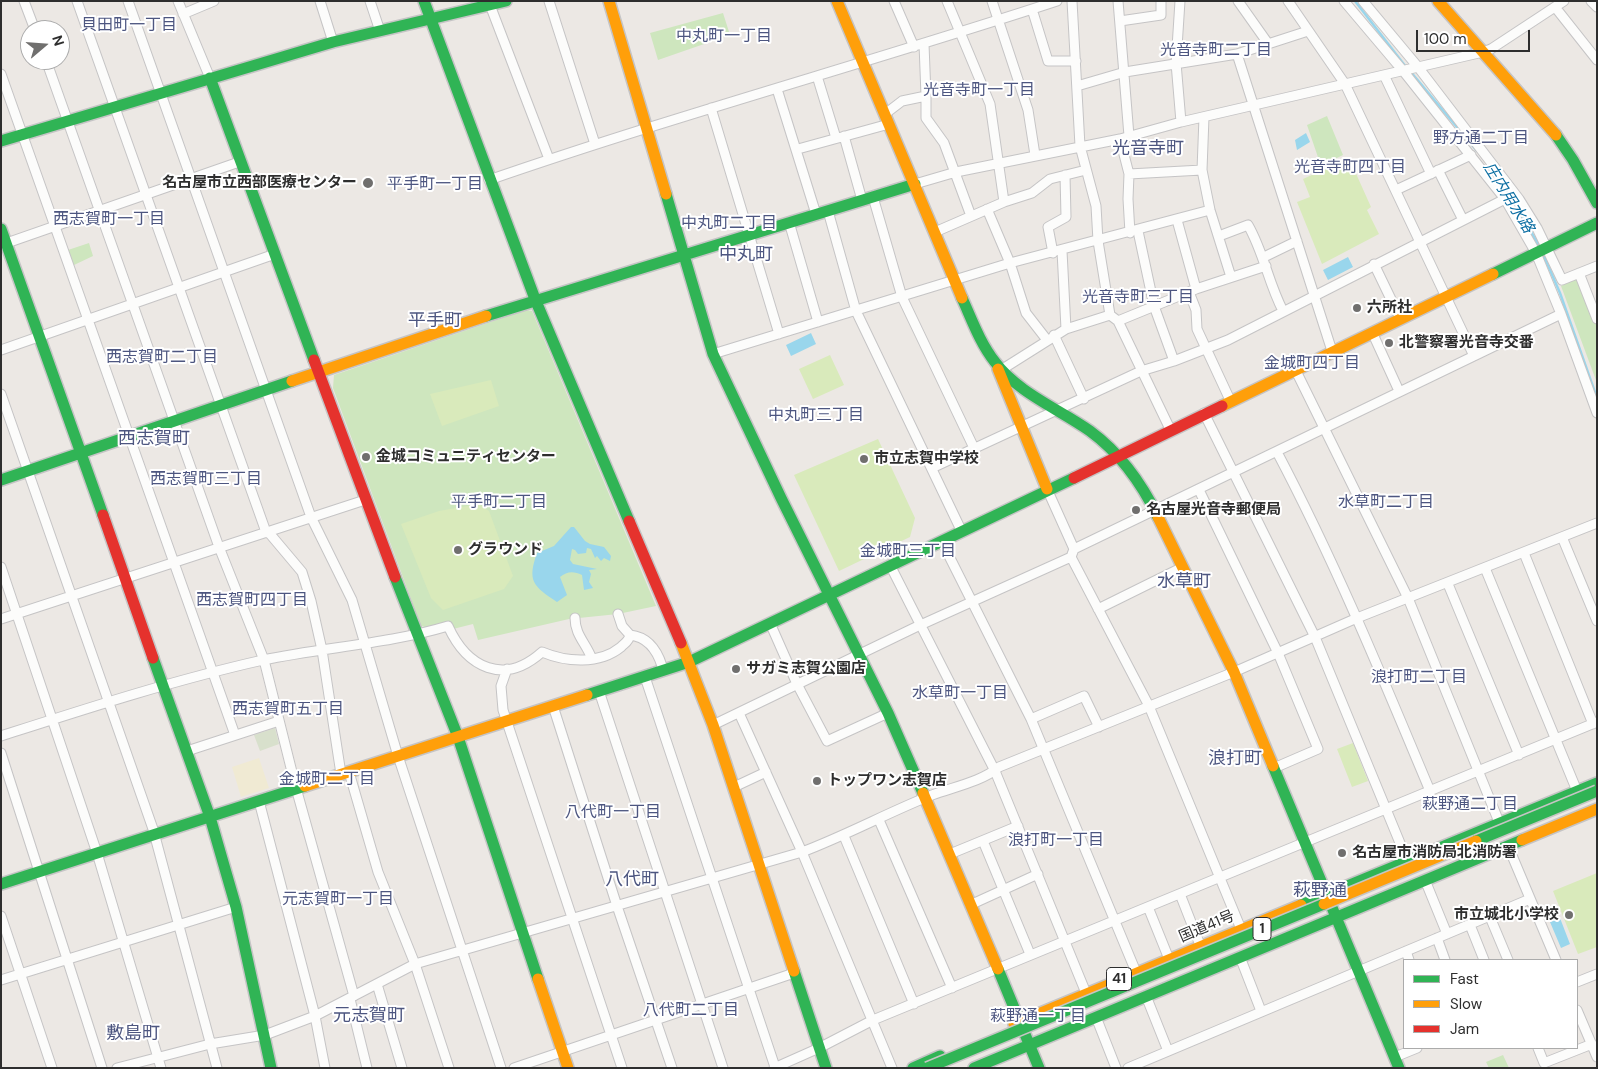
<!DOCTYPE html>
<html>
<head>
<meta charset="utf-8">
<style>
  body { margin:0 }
  #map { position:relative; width:1598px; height:1069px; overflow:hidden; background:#ece8e4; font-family:"DM Sans",sans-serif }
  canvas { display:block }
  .frame { position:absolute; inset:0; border:2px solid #2e2e2e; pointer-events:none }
  .legend { position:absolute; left:1403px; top:959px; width:175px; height:90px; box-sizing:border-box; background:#fff; border:1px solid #ababab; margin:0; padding:6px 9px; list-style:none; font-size:15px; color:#2e2e2e }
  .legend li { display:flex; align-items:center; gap:10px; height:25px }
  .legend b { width:25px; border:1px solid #ababab }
  .north { position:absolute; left:20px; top:20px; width:50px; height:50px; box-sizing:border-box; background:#fff; border:1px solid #ababab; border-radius:50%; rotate:72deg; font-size:14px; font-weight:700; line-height:20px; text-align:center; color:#2e2e2e }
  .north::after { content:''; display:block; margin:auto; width:18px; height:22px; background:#706f6e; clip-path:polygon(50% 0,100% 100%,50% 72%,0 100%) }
  .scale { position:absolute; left:1416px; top:30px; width:114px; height:22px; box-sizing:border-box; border:2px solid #2e2e2e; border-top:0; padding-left:6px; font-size:15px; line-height:18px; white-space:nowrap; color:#2e2e2e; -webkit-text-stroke:4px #fff; paint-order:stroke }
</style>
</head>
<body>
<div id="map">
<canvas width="1598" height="1069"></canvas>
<div class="frame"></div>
<ul class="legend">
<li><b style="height:6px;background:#30b455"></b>Fast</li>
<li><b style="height:6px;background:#ff9f0a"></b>Slow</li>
<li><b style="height:6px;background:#e5322d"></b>Jam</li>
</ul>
<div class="north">N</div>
<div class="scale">100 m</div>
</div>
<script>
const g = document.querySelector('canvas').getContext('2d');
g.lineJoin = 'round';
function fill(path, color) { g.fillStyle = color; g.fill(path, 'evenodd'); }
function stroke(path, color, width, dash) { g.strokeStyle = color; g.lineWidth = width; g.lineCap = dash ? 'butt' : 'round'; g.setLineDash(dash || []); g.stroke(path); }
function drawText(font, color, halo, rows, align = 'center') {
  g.font = font + ' "DM Sans","Noto Sans JP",sans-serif'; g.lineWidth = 4; g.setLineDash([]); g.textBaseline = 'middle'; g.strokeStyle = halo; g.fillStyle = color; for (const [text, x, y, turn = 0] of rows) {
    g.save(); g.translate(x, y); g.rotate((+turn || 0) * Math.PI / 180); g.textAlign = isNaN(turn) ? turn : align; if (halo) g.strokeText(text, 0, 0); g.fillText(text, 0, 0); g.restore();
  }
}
fill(new Path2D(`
  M723,13l7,22 -72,25 -8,-27z
  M1327,116l16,39 -22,11 -14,-41z
  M89,243l4,13 -19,9 -6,-15z
  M1578,278l3,3 16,46v56l-36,-97z
  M526,310l6,1 124,295 -38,8 -49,5 -91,21 -5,-16 -20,5 -1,-7 -23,6 -8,-2 -88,-238 1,-13z
  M1503,1055l6,13h-20l-3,-6z`), '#cee6be');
fill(new Path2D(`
  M259,758l10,30 -28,9 -9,-30z`), '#f0ead3');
fill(new Path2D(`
  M275,728l4,16 -19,7 -6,-16z`), '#d8e0cc');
fill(new Path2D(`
  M1349,158l22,49 -4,3 12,24 -57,30 -25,-62 13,-5 -7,-18z
  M830,355l14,30 -31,14 -14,-30z
  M491,380l8,26 -57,20 -12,-32z
  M878,439l37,79 -5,19 -71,34 -45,-96z
  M479,504l10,7 24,65 -9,13 -61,21 -12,-12 -30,-74 38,-13z
  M1353,743l15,38 -16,6 -15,-38z
  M1597,873v74l-19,7 -25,-63z`), '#d9eabb');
fill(new Path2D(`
  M1306,133l4,9 -13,8 -2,-10z
  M1348,257l5,10 -25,13 -5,-10z
  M811,333l5,11 -25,12 -5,-11z
  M571,527h3l11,14 5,3 14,3 7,9 -1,5 -6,-3 -3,3 -4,-5 -2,2 -4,-9 -4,-1 -1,5 -8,1 -3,-4 -3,-1 -2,11 3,4 24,5 -8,1 2,4 -2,8 4,6 -9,2 -2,-15c-8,-4 -15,-4 -22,2l7,18 -10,7c-24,-16 -30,-21 -20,-49l17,-7z
  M1560,918l10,26 -9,4 -11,-26z`), '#99d6ec');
stroke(new Path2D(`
  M1355,1l51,66
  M1410,71l67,80
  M1503,185l37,62
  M1543,254l17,39 37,105`), '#99d6ec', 2.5);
const street = new Path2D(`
  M24,1l11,29
  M77,1l189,531 4,2 32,38 9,29 11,49 19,124
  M128,1l183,516 41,83 46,156 103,312
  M178,1l32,77
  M320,1l13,41
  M370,1l10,30
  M549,1l46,143
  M894,1l20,46
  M947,1l43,103 14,98
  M992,1l36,109 7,45
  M1072,1l8,145 16,60 2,35 12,74
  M1118,1l11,135
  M1180,1l-4,62 5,59
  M1238,1l29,41
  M1288,1l57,83 129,272
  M1344,1l60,71 101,127 31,54 25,61 36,99
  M1363,1l55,66 101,132 18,29 25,52 35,-14
  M1591,1l6,6
  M490,5l59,154
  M1555,7l42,53
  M1032,9l16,52h28
  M183,14l31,-13
  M1120,21l41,-6v-14
  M1237,54l95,297
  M46,60l173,487 45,113 32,128 58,208
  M1,74l234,661
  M1384,75l47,99
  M817,76l19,62
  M1077,86l48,-14 112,-18 71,-23
  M777,89l39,125
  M926,96v22l18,25 27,73
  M711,108l68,226
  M885,114l17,-13 24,-5 -2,-52
  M1204,117l-2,53 8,40 21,67
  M844,136l18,64
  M1120,139l9,35 -1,25 2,34
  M798,149l91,-25
  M1438,170l25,50
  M1129,174l73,-4
  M489,180c188,-65 379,-117 568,-179
  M915,184l41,-12 164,-33 61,-17 302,-70 8,-3 73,-48
  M1396,190l75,-35
  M873,197l29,100 72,151
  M987,209l23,54 16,50 21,27
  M828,211l28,100 106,221
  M1177,220l19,69
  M789,222l29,100
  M1138,231l16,75 20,55
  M935,232l69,-30 28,-9 18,-14 36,-9
  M1219,236l29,-11c16,28 20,57 35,86
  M1,245l238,-83
  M1062,251l4,78
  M1053,253l-5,-26 18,-10 -1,-42
  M1264,257l33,-16
  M1374,264l26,54
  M1579,273l18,46
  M1189,292l7,18 1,19 33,71
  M1118,321l52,108
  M1372,332l27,59
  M1054,335l30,64
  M1,350l274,-96
  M713,354l297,-91 200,-53
  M1295,369l113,229 91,224
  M1001,370l65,-41 44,-14 8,6 78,-32 70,-23
  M1,394l152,435 64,239
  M1204,413l111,224 92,223
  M1277,452c58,110 105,224 153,339
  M932,468l209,-97 33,-10 54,-21 277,-141
  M1199,490l79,163 40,96 -44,19
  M1562,537l35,84
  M942,542l89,177 105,253
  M1074,549l487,-235
  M1524,553l69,171
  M1071,557l78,149 92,223
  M1,567l96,286 64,215
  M891,567l104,204 91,222
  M1485,568l92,223
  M1448,584l71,171
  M1098,609l85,-42
  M618,614l4,12 8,9
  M575,618c0,17 11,25 17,41
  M1,619l364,-119
  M770,623l27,61 30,57 61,-28
  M507,669l-6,17 2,24 119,358
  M645,677l130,390
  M599,691l124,377
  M553,706l64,200 55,162
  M739,713l63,139 90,216
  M1031,719l53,-23 15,31
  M713,725l203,-98 155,-70 3,-8 -27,-60
  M1,736c87,-28 173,-56 262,-76 62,-13 125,-16 185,-34 19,42 56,60 94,26 24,10 57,13 79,-5 4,-4 8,-6 9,-12 18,2 27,15 32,31
  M187,751l92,-30
  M1,753l101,315
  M349,772l29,100 37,92 34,104
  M734,787l32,-15
  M259,801l56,215 10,52
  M879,820l73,168
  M844,836l70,168
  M983,841l47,113
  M1508,846l48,114
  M950,854l68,-28
  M1425,880l22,54
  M1180,894l20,51
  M970,905l68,-31
  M1148,907l21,52
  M1,916l51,152
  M1490,917l18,43
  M1470,925l14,35
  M1437,938l8,22
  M1406,951l3,9
  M1240,957l21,54
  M1,980l235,-73
  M1577,982l20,-8
  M377,984l25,84
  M1146,996l22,55
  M350,999l17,69
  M1577,1010l20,47
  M1096,1017l20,51
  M1538,1048l6,15 48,-19
  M1395,1057l22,-9
  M117,1068l93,-24 55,-9 50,-19 100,-52 387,-112c45,-17 87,-40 130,-57 21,-8 49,-13 67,-28l235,-95 123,-54 240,-95
  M514,1068l280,-95
  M774,1068l45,-20 54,-28 724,-298
  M1128,1068l402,-169`);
const fast = new Path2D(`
  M424,1l111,298 94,222
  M210,78l104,282
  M1556,135l17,25 24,43
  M1,141l332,-99 173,-41
  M666,194l47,160 68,144 107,215 35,80
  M1,229l102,286
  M1493,274l104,-51
  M962,298c10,22 18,45 33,64 23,31 64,47 95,69 30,22 52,53 68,86
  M486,316l429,-132
  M1,480l291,-99
  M395,577l63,160 80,242
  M153,658l57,159 26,90 35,161
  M587,695l102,-33 385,-184
  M1273,766l126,302
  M1,884l304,-98
  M1301,905l296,-122
  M998,969l41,99
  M794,971l32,97
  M913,1068l27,-12
  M974,1068l548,-228`);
const slow = new Path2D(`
  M609,1l57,193
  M837,1l125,297
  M1438,1l118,134
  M998,369l49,120
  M292,381l194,-65
  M1222,406l271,-132
  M1158,517l76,155 39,94
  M681,643l32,82 81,246
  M305,786l282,-91
  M923,793l75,176
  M1522,840l75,-31
  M538,979l30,89
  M1014,1024l287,-119`);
const jam = new Path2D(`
  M314,360l81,217
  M1074,478l148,-72
  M103,515l50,143
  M629,521l52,122`);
stroke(street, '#c5c4c5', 11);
stroke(fast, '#c5c4c5', 14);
stroke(slow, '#c5c4c5', 14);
stroke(jam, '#c5c4c5', 14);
stroke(street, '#fcfcfb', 9);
stroke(fast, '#30b455', 11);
stroke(slow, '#ff9f0a', 11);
stroke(jam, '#e5322d', 11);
const fastBridge = new Path2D(`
  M1476,841l121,-50
  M927,1068l397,-164`);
const slowBridge = new Path2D(`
  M1324,904l152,-63`);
stroke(fastBridge, '#c6c5c4', 14, []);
stroke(slowBridge, '#c6c5c4', 14, []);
stroke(fastBridge, '#30b455', 11);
stroke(slowBridge, '#ff9f0a', 11);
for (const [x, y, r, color] of [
  [368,183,6,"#706f6e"],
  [1357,308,5,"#706f6e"],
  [1389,343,5,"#706f6e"],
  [366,457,5,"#706f6e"],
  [864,459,5,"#706f6e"],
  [1136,510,5,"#706f6e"],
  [458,550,5,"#706f6e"],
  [736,669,5,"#706f6e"],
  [817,781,5,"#706f6e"],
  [1342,853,5,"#706f6e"],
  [1569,915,5,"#706f6e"]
]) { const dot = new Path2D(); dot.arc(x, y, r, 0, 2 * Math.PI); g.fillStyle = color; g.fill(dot); stroke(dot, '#fff', 2); }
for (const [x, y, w] of [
  [1262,929,18],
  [1119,979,25]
]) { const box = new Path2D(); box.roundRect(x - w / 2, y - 11.5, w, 23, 4); g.fillStyle = '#fff'; g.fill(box); stroke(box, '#2e2e2e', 1); }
drawText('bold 14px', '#2e2e2e', null, [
  ["1",1262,929],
  ["41",1119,979]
]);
drawText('bold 15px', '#2e2e2e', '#fff', [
  ["名古屋市立西部医療センター",357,183,"right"],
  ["六所社",1367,308],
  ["北警察署光音寺交番",1399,343],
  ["金城コミュニティセンター",376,457],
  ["市立志賀中学校",874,459],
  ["名古屋光音寺郵便局",1146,510],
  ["グラウンド",468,550],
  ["サガミ志賀公園店",746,669],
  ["トップワン志賀店",827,781],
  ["名古屋市消防局北消防署",1352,853],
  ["市立城北小学校",1559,915,"right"]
], 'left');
drawText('15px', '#2e2e2e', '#fff', [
  ["国道41号",1207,927,-23]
]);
drawText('16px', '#4d5680', '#fff', [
  ["貝田町一丁目",129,26],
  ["中丸町一丁目",724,37],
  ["光音寺町二丁目",1216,51],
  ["光音寺町一丁目",979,91],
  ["野方通二丁目",1481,139],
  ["光音寺町四丁目",1350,168],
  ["平手町一丁目",435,185],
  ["西志賀町一丁目",109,220],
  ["中丸町二丁目",729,224],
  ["光音寺町三丁目",1138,298],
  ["西志賀町二丁目",162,358],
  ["金城町四丁目",1312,364],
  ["中丸町三丁目",816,416],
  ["西志賀町三丁目",206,480],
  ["平手町二丁目",499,503],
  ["水草町二丁目",1386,503],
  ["金城町三丁目",908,552],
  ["西志賀町四丁目",252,601],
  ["浪打町二丁目",1419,678],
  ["水草町一丁目",960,694],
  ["西志賀町五丁目",288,710],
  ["金城町二丁目",327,780],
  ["萩野通二丁目",1470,805],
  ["八代町一丁目",613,813],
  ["浪打町一丁目",1056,841],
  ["元志賀町一丁目",338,900],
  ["八代町二丁目",691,1011],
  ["萩野通一丁目",1038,1017]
]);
drawText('italic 16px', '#0d6fa3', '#fff', [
  ["庄内用水路",1508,198,58]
]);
drawText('18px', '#4d5680', '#fff', [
  ["光音寺町",1148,149],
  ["中丸町",746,255],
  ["平手町",435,321],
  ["西志賀町",154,439],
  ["水草町",1184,582],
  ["浪打町",1235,759],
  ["八代町",632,880],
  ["萩野通",1320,891],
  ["元志賀町",369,1016],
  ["敷島町",133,1034]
]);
</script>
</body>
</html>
